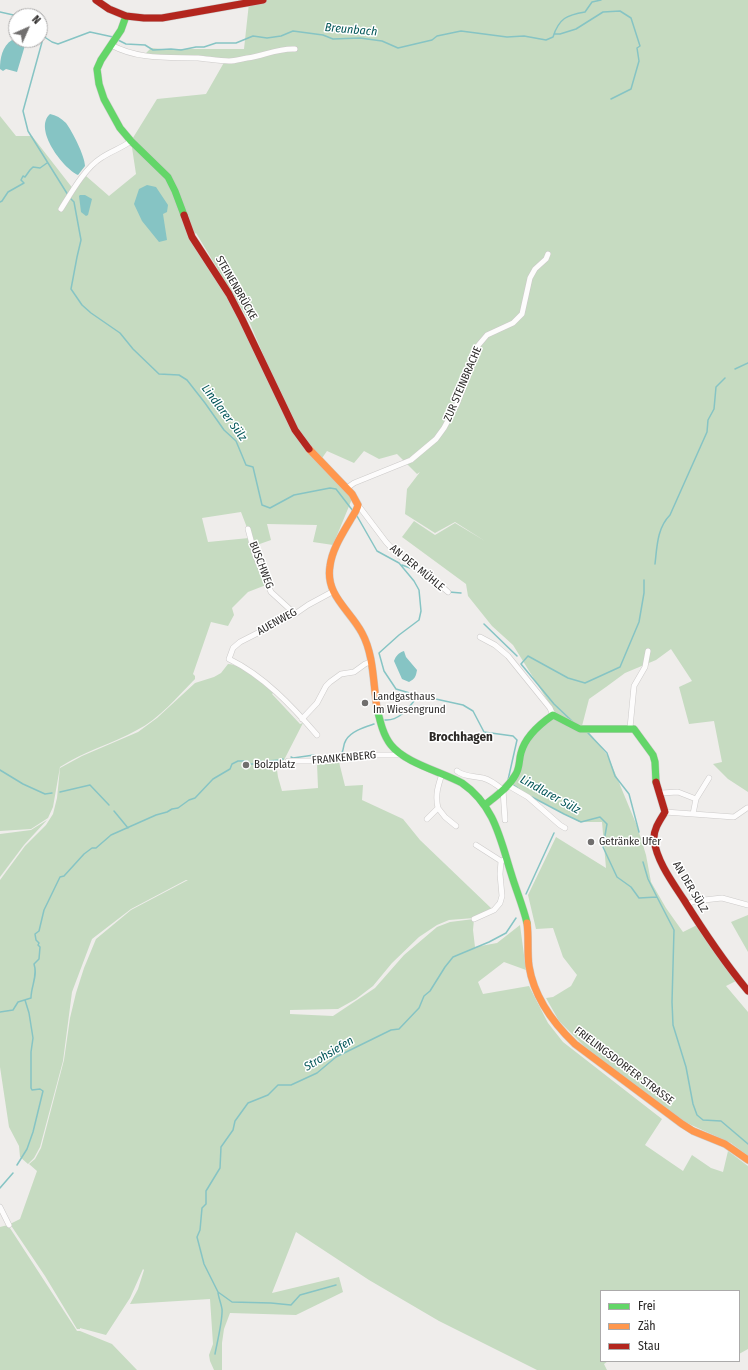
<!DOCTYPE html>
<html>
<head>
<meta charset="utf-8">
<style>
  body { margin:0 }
  #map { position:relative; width:748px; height:1370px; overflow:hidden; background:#efedeb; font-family:"Fira Sans Condensed",sans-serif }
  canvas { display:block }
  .legend { position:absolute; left:600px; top:1290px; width:140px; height:72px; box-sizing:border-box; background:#fff; border:1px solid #abaaaa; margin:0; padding:5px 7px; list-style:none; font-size:12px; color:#2d2b2a }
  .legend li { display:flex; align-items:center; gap:8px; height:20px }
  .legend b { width:20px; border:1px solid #abaaaa }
  .north { position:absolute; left:8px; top:8px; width:40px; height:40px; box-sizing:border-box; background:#fff; border:1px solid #abaaaa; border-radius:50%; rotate:45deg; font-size:11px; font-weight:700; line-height:16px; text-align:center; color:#2d2b2a }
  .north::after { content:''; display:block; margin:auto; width:14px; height:18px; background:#716f6e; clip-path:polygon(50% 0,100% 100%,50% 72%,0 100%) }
</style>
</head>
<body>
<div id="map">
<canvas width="748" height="1370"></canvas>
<ul class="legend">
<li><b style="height:5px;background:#63d668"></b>Frei</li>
<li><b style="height:5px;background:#ff974d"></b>Zäh</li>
<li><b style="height:5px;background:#b3261e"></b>Stau</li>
</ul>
<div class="north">N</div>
</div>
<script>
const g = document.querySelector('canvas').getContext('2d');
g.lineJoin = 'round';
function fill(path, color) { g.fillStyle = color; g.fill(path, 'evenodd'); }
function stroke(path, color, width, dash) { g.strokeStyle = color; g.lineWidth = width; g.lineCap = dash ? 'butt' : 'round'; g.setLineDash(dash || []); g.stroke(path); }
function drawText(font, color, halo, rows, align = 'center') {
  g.font = font + ' "Fira Sans Condensed",sans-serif'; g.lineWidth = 3; g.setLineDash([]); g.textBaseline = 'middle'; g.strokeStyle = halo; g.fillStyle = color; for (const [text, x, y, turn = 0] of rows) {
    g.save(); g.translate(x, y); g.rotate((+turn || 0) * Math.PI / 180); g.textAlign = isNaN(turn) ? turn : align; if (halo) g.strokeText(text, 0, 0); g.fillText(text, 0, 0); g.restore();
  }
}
fill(new Path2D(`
  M265,0h483v792l-20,-13 -15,-15 9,-2 -8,-41 -25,3 -10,-37 13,-6 -21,-32 -15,11 -31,13 -19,14 -17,12 -7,27 -7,-1 -21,-14 -41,-66 -21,-19 -24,-30 -2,-12 -64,-47 12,-16 21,14 20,-12 30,18 -30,-19 -20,11 -30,-19 2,-25 13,-17 -3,2 -20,-20 -18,5 -15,-8 -10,12 -27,-12 -7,10 32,38 -19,46 -20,-3 4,-17 -50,-1 4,16 -17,6 -13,-34 -39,6 6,24 41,-4 17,47 -18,7 -16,16 2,7 -6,11 -17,-4 -18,52 2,2v3c-18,18 -36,40 -58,51 -25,14 -53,21 -77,37l-7,40 -5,11 -17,11 -31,2v-168h6h-6v-547l16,20h16l42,54 12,-14 23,20 27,-22 -5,-33 26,-42 49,-5 20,-35 -71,-3 -10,-2 6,-6 11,1h82l5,-46zM196,233l53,88 42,100 -62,-127 -37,-58z
  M228,664c15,1 34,18 46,28l-2,2 28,30 3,-1 -19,37 -8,3 2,14 4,14 36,-3 -1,-25 22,-1 6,24 18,-1 -1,15 41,19 17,21 72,69 -18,9 -25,2 -12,5 -18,12 -27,26 -19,23 -17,13 -18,10 -48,1v4l43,2 42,-28 29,-33 33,-28 13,-5 24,-3 -1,11 2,17 22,-4 23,-18 6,45 -22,-8 -26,20 5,12 46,-8 19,37 15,19 99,77 -17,26 38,26 9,-16 19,13 12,4 5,-21 20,15v183l-9,5v-63h-138v70h7l-4,3 3,6h-70l-98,-49 -70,-41 -73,-48 -24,61 67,-16 4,15 -47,23 -66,-2 -6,16 -2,14v27h-8l-4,-9 -1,-6 4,-11 -3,-45 -80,5 8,-15 6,-19 -1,-1 -13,29 -24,37 -26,-7v1h-3l-32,-53 -35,-52 10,-5 17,-48 -8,-7 6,-5 6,-11 23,-88 6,-42 6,-25 8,-25 12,-29 35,-29 57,-30h-2l-55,29 -39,30 -20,53 -9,69 -23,86 -6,11 -6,6 -8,-7 -1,-11 -10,-19 -9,-60v-187l25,-34 21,-21 7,-11 4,-16 3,-30 22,-12 56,-24 19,-14 38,-35 19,-6 7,-4z
  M553,718l35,13 20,25 29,70 9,29 5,27 15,26 17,24 14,-7 41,55 -12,6 22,26v144l-17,-13 -53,-24 -94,-73 -25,-25 -13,-23 7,-1 18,-11 6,-11 -14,-18 -10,-29 -17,1 -8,-34 28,-58 50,31 -4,-46h-23l-68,-37 14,-42z
  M47,820l-23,25 -24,32v-43l31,-4z
  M748,915v37l-17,-30z
  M8,1225l69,106h3l32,13 25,26h-137v-143z`), '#c6dbc1');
fill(new Path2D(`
  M16,35v5h8l2,2 -9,30 -11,-3 -3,2 -3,-2c0,-10 2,-23 12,-29l2,1z
  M50,114c6,1 11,4 16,9 6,8 19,33 19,43l-7,9c-15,-7 -45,-46 -28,-61z
  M147,185l9,2 12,18 -1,7 -4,2 4,26 -8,2 -17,-21 -8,-17 5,-15z
  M80,195h5l7,4 -4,16 -2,1 -5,-4 -2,-16z
  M404,651l2,6 11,13c-1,6 -2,9 -8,12l-7,-3 -8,-18c2,-5 4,-8 10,-10z`), '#86c4c4');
stroke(new Path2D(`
  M0,12l18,4
  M40,34l12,8 6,2 32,-12 23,5
  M554,34h6l16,-5 27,-17 17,-1 11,7 9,28 -3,2 2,13 -8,28 -20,10
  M40,36l2,6 -19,69 5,20 40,64
  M118,40l8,4 19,1 8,5 18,-1 10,1 15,-3h8l12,-4h20l17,-7 14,2 14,-2 12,-5 30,4 10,4 27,-1 22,3 16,7 34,-8 5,-4 24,-5 46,6 17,-1 22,4 7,-3c6,-19 14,-22 32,-25l7,-10 9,-2
  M70,198l4,4 7,38 -4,17 -6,32 11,16 9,8 29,20 13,16 26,25 20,1 8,5 18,23 19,27 12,11 10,24 7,2 9,38 8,3 24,-13 36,-7 6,1 17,22
  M0,202l2,-1 6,-9 16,-9 -3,-3 2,-4 2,1 5,-7 3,-3 7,1 7,-5
  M735,369l13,-6
  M357,516l20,35 22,12 15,18 5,9 2,21 -2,9 -20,15 -20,18 5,18 12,18 17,5 50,11 10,6 11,21 29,4 4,4 -9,40
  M655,564c2,-17 2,-36 15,-49l37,-83 1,-12 6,-11 2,-22 9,-9
  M402,565l8,3
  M449,592l12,1
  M484,624l33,32
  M385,720c13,1 22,-10 29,-19v-6
  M573,722l-19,-18 -33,-40 7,-8 40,22 17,5 35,-16 19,-45 5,-29v-13
  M588,733l19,20 8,23 14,18 10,38
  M291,757l2,1 21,-3 5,4
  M339,757c6,-5 3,-11 7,-17 5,-9 19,-13 28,-16
  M0,770l23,14 22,10 7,-1
  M512,784l7,5
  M60,792l30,-7 19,20
  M532,797l32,17 17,8 19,-5 7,7 -4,23 14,30 14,10 8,11 18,-1 17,33 -2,72 1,23 13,42 7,37 4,11 6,5 18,1 27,23
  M114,811l14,17
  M643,862l5,17 9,18
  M526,894l28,-61
  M0,1012l13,-2 5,-8 13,-4c0,-12 7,-22 3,-34l5,-5 1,-12 -2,-2 1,-2 -3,-3 -1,-6 4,-3 5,-21 16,-33 4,-1 20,-22 8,-6h4l15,-13 45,-20 11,-3 5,-3 6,-1 11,-8 6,-2 18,-19 17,-10 2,-5 6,-3h8l4,3h4l3,-3h3l4,2c6,-4 13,-1 19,-4
  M17,1165l10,-16 6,-17 10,-41 -3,-2 -8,1 -1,-2v-36l2,-14 -4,-25 -4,-13
  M0,1188l13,-15
  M336,1285l-36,10 -9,10 -20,-2 -39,-1 -14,-10 -14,-28 -7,-27 3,-7 2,-22 4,-4v-13l14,-23 1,-21 12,-17 2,-9 13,-18 20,-8 10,-10h13l26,-12 19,-16 55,-27 8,-1 20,-21 5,-12 6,-5 15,-24 8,-10 36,-15 17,-9 10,-15
  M215,1354c2,-11 8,-35 7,-45 -1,-6 -3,-10 -4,-16`), '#86c4c4', 1.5);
const street = new Path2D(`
  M111,45c28,15 57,12 87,13 11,1 21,3 31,3 6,0 12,-2 18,-3 17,-2 30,-10 48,-9
  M61,209c10,-16 24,-41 40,-51 10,-7 21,-10 30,-17
  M347,488l7,-5 57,-23 25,-21 8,-11 13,-24 14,-36 5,-20 11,-13 26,-12 9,-9 8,-36 5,-9 11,-10 2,-5
  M358,505l28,37 12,13 32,21 18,16
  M248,529l7,26 16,37 24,22
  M480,637l15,8 13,11 42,52 3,7
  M302,719l15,-16 9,-17 4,-4 11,-8 13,-2 11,-8 5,-2
  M630,728l4,-42 11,-19 3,-16
  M317,735c-25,-29 -53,-59 -88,-76l4,-11 7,-6 55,-28 13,-9 24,-13
  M288,761h38l47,-6h28
  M457,771c7,6 18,5 26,7 8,2 14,7 20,12l2,30
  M509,786l19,11 32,28 5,3
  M661,793l17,-1 18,7 -3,15 -28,-2
  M696,799l13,-21
  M438,808l7,9 11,9
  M693,814l41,3 13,-9
  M427,819l11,-11c-3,-13 0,-22 4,-34
  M476,845l25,16
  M687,904l8,-3 27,-3 26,7
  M474,919l20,-9 6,-7 2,-7 -2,-22 1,-13 6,-2
  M0,1207l9,18`);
const fast = new Path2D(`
  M126,16l-5,14 -20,30 -4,9 2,15 5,15 16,29 11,13 37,36 7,14 9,24
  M377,708c3,13 6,27 14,37 14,18 51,27 71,38 32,22 38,55 49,90 5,17 12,33 16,50
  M485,805c11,-9 24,-18 31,-31 4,-7 3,-14 5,-21 4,-16 19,-29 32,-38l27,14h54l19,26 2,7 1,20`);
const slow = new Path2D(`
  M309,449l43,45 6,11c-1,5 -4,9 -7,14 -8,14 -19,30 -21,47 -5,29 20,44 32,67 12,22 11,50 15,75
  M527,923c2,14 0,29 2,43 5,31 24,57 46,78l107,80 11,7 32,13 23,16`);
const jam = new Path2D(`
  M96,0l13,9 17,7 18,2h18l101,-18
  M184,215l8,22 37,57 13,25 53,111 14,19
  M656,782l9,30c-5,8 -12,18 -11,28 3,22 19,43 30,60 20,32 40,62 64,91`);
stroke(street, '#cccac9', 6);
stroke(fast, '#cccac9', 8);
stroke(slow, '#cccac9', 8);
stroke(jam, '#cccac9', 8);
stroke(street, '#fdfcfc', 5);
stroke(fast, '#63d668', 7);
stroke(slow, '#ff974d', 7);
stroke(jam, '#b3261e', 7);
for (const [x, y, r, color] of [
  [365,703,4,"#716f6e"],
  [246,765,4,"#716f6e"],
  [591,842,4,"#716f6e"]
]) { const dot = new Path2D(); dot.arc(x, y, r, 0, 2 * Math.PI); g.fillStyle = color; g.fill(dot); stroke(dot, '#fff', 1.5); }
drawText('11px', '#2d2b2a', '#fff', [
  ["STEINENBRÜCKE",236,288,60],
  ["ZUR STEINBRACHE",463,384,-67],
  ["BUSCHWEG",261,565,69],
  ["AN DER MÜHLE",417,568,39],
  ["AUENWEG",277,622,-29],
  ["FRANKENBERG",344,758,-5],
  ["AN DER SÜLZ",690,887,59],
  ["FRIELINGSDORFER STRASSE",624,1066,37]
]);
drawText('11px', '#2d2b2a', '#fff', [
  ["Landgasthaus",373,697],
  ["Im Wiesengrund",373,710],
  ["Bolzplatz",254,765],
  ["Getränke Ufer",599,842]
], 'left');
drawText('italic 12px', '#035658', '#fff', [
  ["Breunbach",351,30,5],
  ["Lindlarer Sülz",224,413,53],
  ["Lindlarer Sülz",550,795,29],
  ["Strohsiefen",329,1054,-31]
]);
drawText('bold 13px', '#2c2926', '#fff', [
  ["Brochhagen",461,737]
]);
</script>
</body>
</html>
